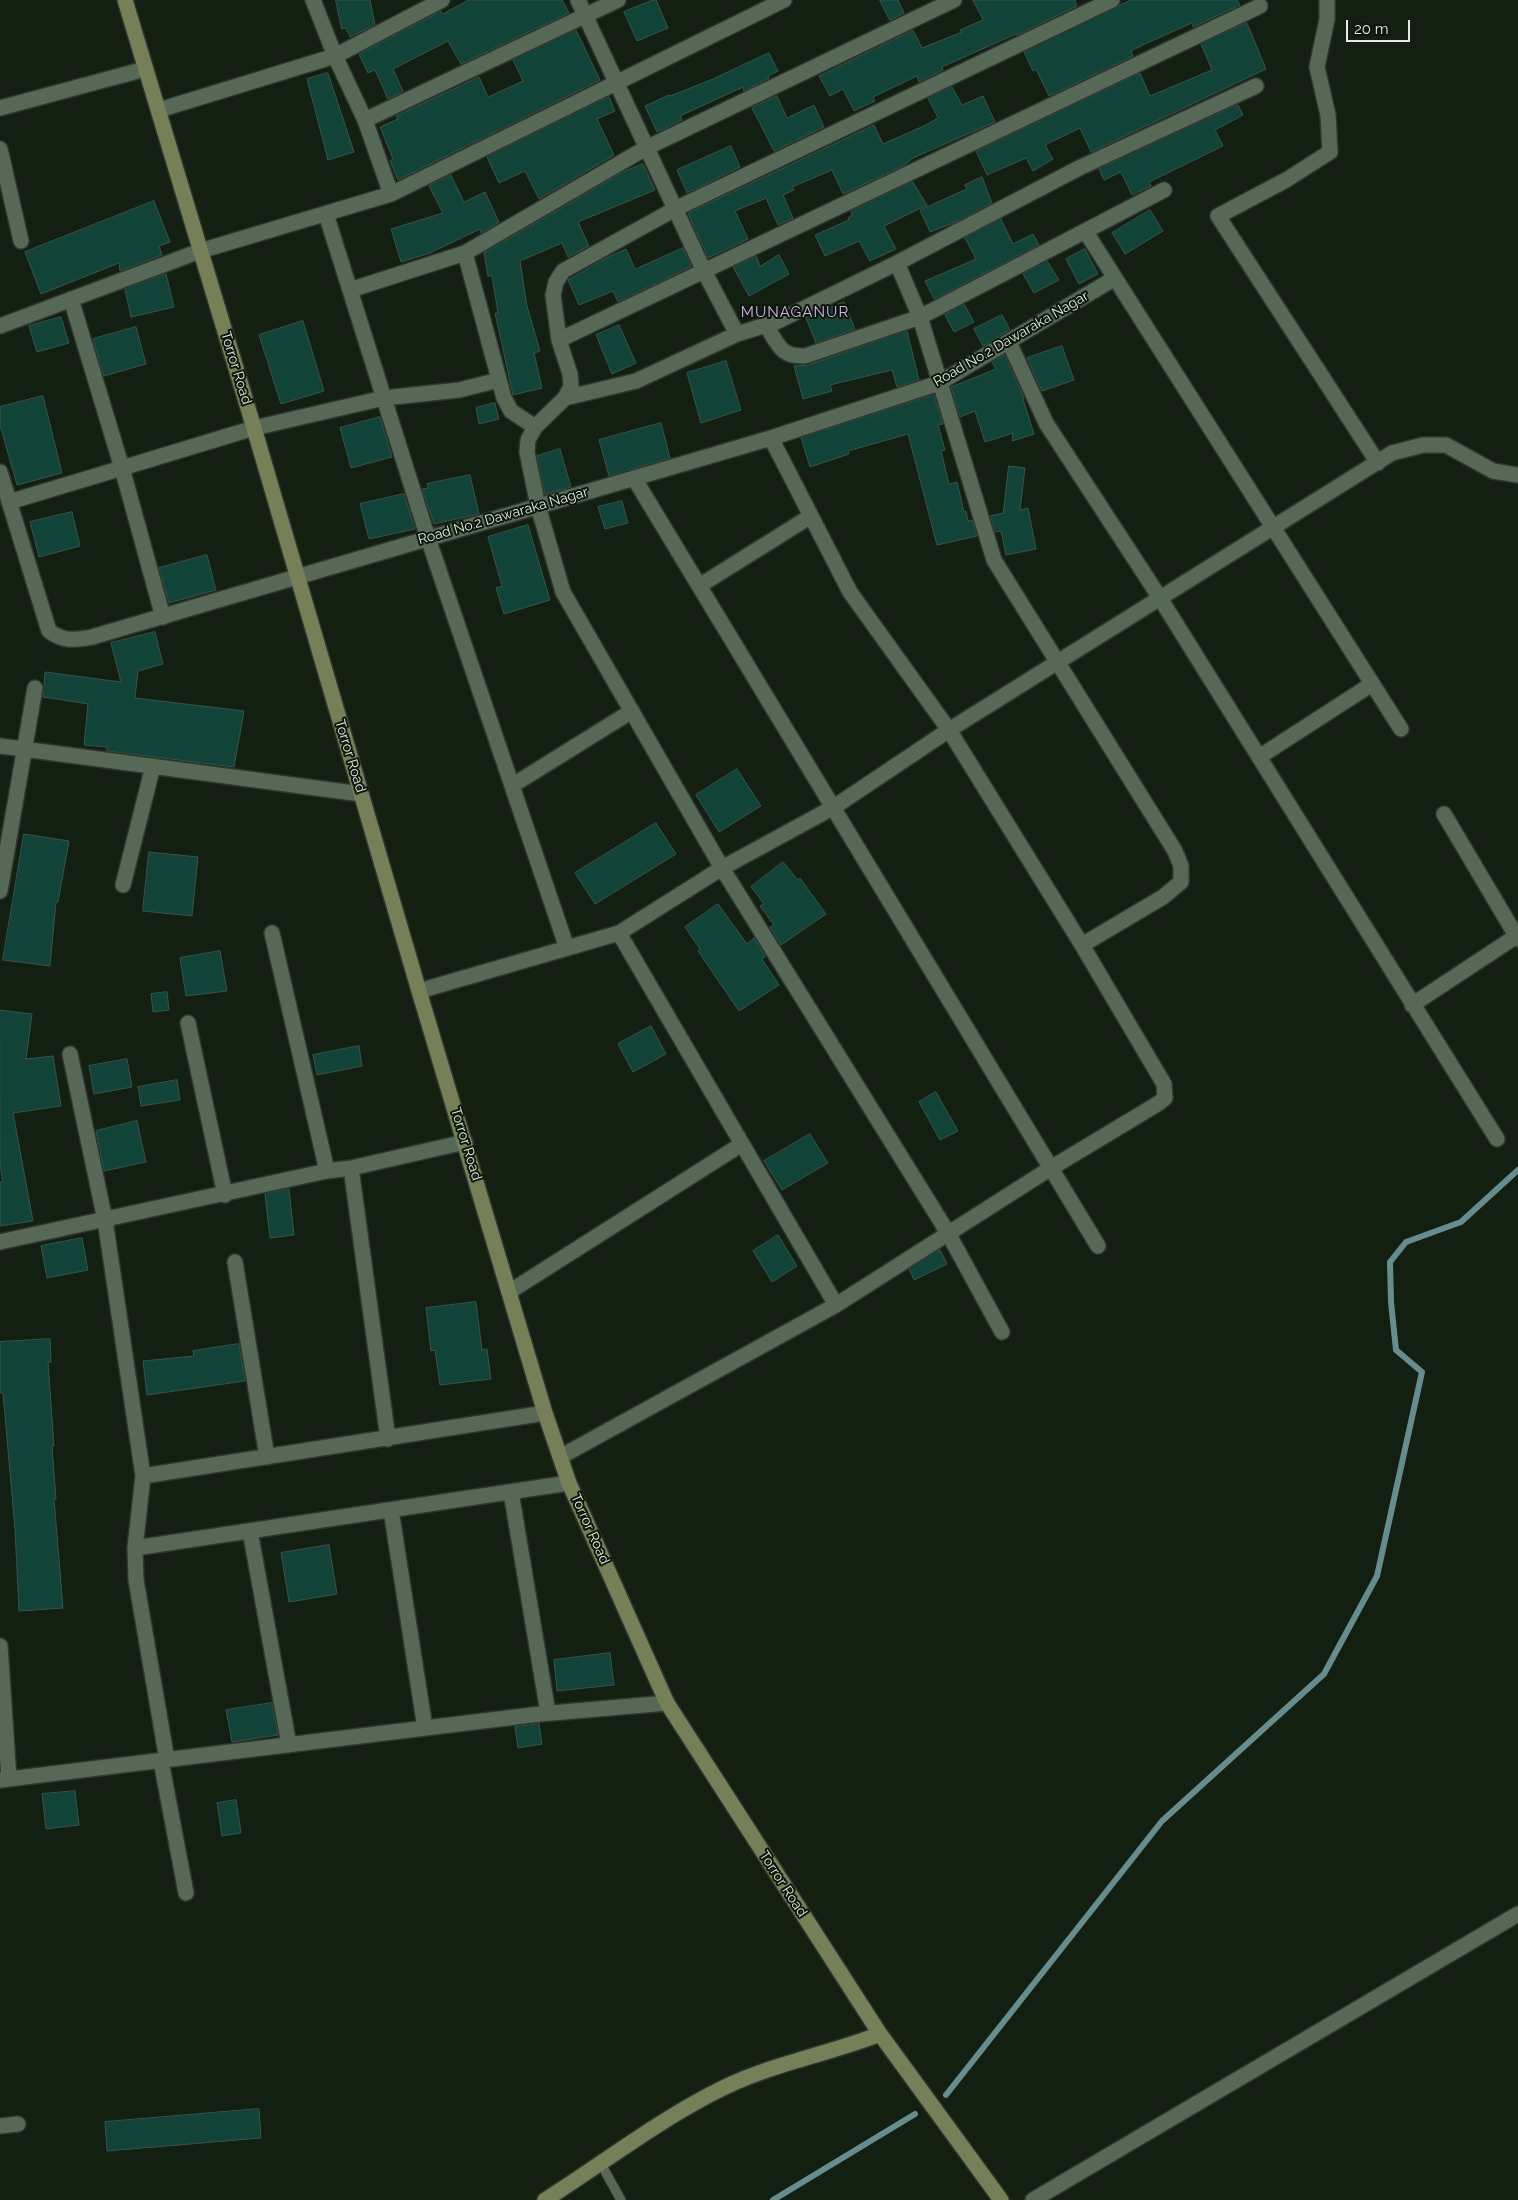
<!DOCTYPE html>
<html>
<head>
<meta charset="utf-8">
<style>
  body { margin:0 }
  #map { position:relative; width:1518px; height:2200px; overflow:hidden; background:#121f11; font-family:Raleway,sans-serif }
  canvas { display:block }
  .scale { position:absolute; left:1346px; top:20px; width:64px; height:22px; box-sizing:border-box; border:2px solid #e3ece2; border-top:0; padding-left:6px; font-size:15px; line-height:18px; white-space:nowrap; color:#e3ece2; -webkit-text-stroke:4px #091608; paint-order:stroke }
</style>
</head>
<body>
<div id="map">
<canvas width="1518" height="2200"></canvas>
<div class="scale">20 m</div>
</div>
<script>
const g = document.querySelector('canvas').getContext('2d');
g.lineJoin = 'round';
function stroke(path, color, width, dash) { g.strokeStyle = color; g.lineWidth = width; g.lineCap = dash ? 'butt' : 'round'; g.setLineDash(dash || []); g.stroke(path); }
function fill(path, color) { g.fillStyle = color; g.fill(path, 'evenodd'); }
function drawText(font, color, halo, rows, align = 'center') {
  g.font = font + ' Raleway,sans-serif'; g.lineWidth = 4; g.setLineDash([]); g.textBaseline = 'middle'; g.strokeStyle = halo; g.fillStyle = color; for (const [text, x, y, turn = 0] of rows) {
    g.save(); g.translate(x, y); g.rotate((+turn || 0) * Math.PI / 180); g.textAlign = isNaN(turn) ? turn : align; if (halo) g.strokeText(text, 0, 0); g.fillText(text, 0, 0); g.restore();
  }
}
stroke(new Path2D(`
  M946,2095l216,-274 162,-147 53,-98 45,-204 -26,-22 -5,-48 -1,-40 16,-20 55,-20 57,-52
  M773,2200l142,-86`), '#668c8f', 6);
const building = new Path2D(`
  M336,0h34l5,25 -25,12 -4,-9 -4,1z
  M469,0h93l7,13 -108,51 -13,-23 -55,28 10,22 -15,8 -13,-29 -7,3 -9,-19 82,-43 1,3z
  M653,0h3l12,28 -31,13 -13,-29z
  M880,0h18l6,13 -14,7z
  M973,0h102l2,6 -60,29 -1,-1 -74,33 1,3 -24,12 -2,-6 -44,21 2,4 -21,10 -11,-22 -13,7 -11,-20 94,-46 9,18 40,-16 -2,-2 23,-10z
  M1131,0h106l3,5 -47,22 -1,-4 -47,21 -14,7 2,5 -84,40 -13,-27 -3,2 -9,-19z
  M1247,23l19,46 -175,83 -11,-24 -35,17 8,14 -20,12 -7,-13 -39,17 -11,-24 164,-78 10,23 62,-26 -11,-26z
  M576,30l24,50 -202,100 -8,-19 3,-2 -13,-32 18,-8 -2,-3 83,-39 9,20 35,-16 -10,-21z
  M769,53l9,18 -10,5 1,2 -25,13 -1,-4 -63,29 2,4 -25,12 -12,-26 24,-11 1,1 43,-17z
  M328,73l26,79 -26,8 -21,-81z
  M952,87l10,18 21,-9 12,26 -82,36 -10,8 -60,28 -11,-24 -40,17 2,3 -11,5 10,23 -15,7 -12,-27 -31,13 13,28 -40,19 -20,-45 186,-88 9,19 43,-19 12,-7 -10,-20z
  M777,96l10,22 27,-13 10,22 -50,24 -22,-43z
  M609,97l6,14 -18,8 17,36 -75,44 -14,-28 -26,12 -12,-26z
  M1238,105l5,10 -28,15 8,16 -74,36 2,4 -19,9 -11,-23 -17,8 -5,-11z
  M731,146l9,21 -53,26 -10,-23z
  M643,164l12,26 -77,32 11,24 -21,11 -6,-14 -42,18 7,45 13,45 -6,2 8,35 -29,7 -18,-82h3l-6,-37h-4l-4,-23 139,-81z
  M451,175l13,27 21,-10 14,30 -18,11 -1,-4 -50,24 -29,9 -10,-33 52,-16 -14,-27z
  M982,177l10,26 -36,19 -26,10 -10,-22 47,-21 -2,-4z
  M913,182l14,23 -43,21 12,23 -26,12 -11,-20 -34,15 -10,-21 34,-15 -1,-2 4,-3 -1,-4z
  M154,201l16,41 -11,4 3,9 -42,16 -1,-8 -78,31 -16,-42z
  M1150,210l13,21 -38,23 -13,-21z
  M1001,219l12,25 20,-10 6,11 -105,54 -9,-18 51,-22 -11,-21z
  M683,248l9,18 -74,36 -5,-11 -34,14 -11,-25 38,-22 20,-9 9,20z
  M1085,249l13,25 -19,10 -13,-25z
  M779,255l10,19 -40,22 -16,-29 23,-11 4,10z
  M1047,261l12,19 -25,13 -11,-19z
  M166,274l8,33 -43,10 -6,-28z
  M844,302l11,27 -39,14 -10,-25z
  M964,304l10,18 -20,10 -9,-17z
  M1002,315l8,15 -27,16 -9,-17z
  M61,317l8,26 -32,9 -8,-26z
  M303,321l21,70 -43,13 -22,-69z
  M619,325l17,38 -24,11 -16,-39z
  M136,327l10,37 -42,12 -11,-37z
  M907,331l12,49 -22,7 -5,-17 -62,15 2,6 -29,8 -9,-33 14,-1z
  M1062,346l12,34 -32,11 -15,-33z
  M1005,355l19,43 -1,1 11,35 -22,7 1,-8 -28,9 -10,-31 -15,6 -9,-30 45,-18 -4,-7z
  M726,361l15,49 -40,13 -14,-50z
  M934,395l9,29 -5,1 7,25 -4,1 8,33 8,-2 7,30 2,-1 2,10 4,-1 5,16 -40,9 -29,-111 -60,17 1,3 -39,13 -9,-29z
  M43,396l19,77 -45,12 -17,-60v-18z
  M495,403l4,16 -20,5 -3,-16z
  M380,417l12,40 -41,11 -11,-40z
  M661,423l9,35 -61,18 -10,-36z
  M560,449l11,38 -26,7 -8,-38z
  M1009,466l16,2 -5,42 8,-2 8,41 -30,6 -5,-24 -6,1 -5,-16 13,-3z
  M470,475l9,39 -45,10 -12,-35 6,-1 -1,-4z
  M404,494l11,35 -46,10 -9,-35z
  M622,501l6,22 -23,6 -7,-22z
  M72,512l8,34 -41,11 -9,-35z
  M528,525l22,75 -46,14 -8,-26 6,-2 -14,-49z
  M207,555l9,35 -47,13 -10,-35z
  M155,632l8,32 -25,7 -3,27 109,13 -10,56 -127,-16v-4l-23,-2 4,-41 -45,-7 2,-25 76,10 -10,-39z
  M737,769l24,37 -42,26 -23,-37z
  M656,823l20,31 -81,50 -20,-31z
  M24,834l45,7 -11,61h-2l-6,64 -47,-6z
  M149,852l49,5 -6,59 -49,-5z
  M783,862l15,18 2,-2 26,36 -45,31 -11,-18 4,-2 -14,-19 4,-2 -13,-17z
  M718,904l29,40 7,-6 12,18 -4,3 17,26 -40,26 -41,-60 2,-2 -15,-22z
  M220,951l7,40 -41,5 -6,-38z
  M167,992l2,18 -16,2 -2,-18z
  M0,1010l32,4 -6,45 27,-3 8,50 -48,7 20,108 -33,5v-44h3l-3,-17z
  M651,1026l15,28 -33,18 -15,-28z
  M359,1046l3,20 -45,9 -4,-20z
  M127,1059l5,28 -38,7 -5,-28z
  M177,1080l3,20 -39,6 -3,-19z
  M936,1092l22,39 -18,9 -21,-38z
  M137,1121l9,41 -42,9 -8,-40z
  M810,1134l18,29 -46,27 -18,-29z
  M289,1189l5,46 -24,3 -5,-44z
  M778,1235l19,31 -25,16 -19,-31z
  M82,1238l6,32 -41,8 -6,-32z
  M940,1250l7,14 -33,16 -5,-11z
  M476,1302l6,48 5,-1 4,30 -51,6 -5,-35 -4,1 -5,-43z
  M50,1339l1,23h-3l6,84h-2l4,53h-2l9,109 -44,3 -4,-82 -12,-136h-3v-51z
  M239,1344l6,37 -98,14 -4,-34 51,-5 -1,-5z
  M329,1545l8,49 -48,8 -8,-49z
  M610,1653l4,32 -57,6 -3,-31z
  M272,1703l6,32 -46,7 -6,-32z
  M539,1724l3,20 -24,4 -3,-21z
  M75,1791l4,34 -33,4 -4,-35z
  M236,1800l5,33 -19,3 -5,-33z
  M259,2109l2,29 -154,13 -2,-29z`);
fill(building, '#124338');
stroke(building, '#3a534c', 1);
const lane = new Path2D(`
  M601,2164l20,36`);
const street = new Path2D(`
  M313,0l22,56 30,64 26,74
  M578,0l126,271 33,63
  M1327,0v19l-10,48 11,48 2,37 -44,28 -68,36 160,247
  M0,108l145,-39
  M159,110l176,-54 107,-56
  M365,120l253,-120
  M0,149l21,92
  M326,214l102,324 139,410
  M897,263l23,54 74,243 181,291 6,15v16l-18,15 -81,48
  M1115,278l286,451
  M350,290l115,-37
  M766,325c12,19 14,32 39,31l115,-39 244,-127
  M0,326l200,-75 191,-57 393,-194
  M559,340l701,-334
  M1009,342l37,81 114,175 337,541
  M565,398l71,-17 101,-47 39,-12 121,-59 182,-95 177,-82
  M535,427l-24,-16 -7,-13 -39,-145 181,-105 308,-148
  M0,472l49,159c15,11 26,9 43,6l679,-199 168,-55 176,-105 -29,-46
  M634,478l464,768
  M9,502l113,-34 -51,-169
  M699,586l112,-70
  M163,617l-41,-149 132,-40 130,-30 75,-8 40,-10
  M0,746l361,48
  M1259,757l113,-73
  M513,785l119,-74
  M1444,814l74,125
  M123,885l30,-119
  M0,891l35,-203
  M272,933l55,238
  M619,933l217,372
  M419,991l200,-58 103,-65 112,-61 115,-77 443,-277 31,-8h23l47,26 25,4
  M1412,1005l106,-70
  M188,1023l37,172
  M70,1054l35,166 38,256 402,-63
  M351,1168l37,271
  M0,1242l327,-71 24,-3 114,-26
  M235,1262l32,195
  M509,1292l233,-148
  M1002,1332l-54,-99 -226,-365 -159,-276 -25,-86 -11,-54 1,-12 7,-13 30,-29 6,-12 -1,-12 -11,-34 -6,-45 3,-13 7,-11 112,-62 437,-209
  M560,1457l276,-152 215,-137 108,-65 6,-5 -1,-14 -82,-139 -133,-215 -99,-138 -79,-154
  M143,1476l-8,72 1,32 31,180
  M511,1492l37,221
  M391,1510l34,218
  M250,1531l39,214
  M135,1548l434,-65
  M0,1646l9,133
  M161,1761l25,132
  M0,1780l540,-66 127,-11
  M0,2126l18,-2
  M1033,2200l485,-286`);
const secondary = new Path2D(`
  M125,0l129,428 165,563 126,422 24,70 98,220 213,331 121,166
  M545,2200c60,-38 116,-82 180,-113 50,-24 104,-33 155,-53`);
stroke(lane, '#2e362e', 11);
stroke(street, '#2e362e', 18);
stroke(secondary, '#2e362e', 18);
stroke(lane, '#586857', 9);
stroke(street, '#586857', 15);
stroke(secondary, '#758058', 15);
drawText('14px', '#e3ece2', '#091608', [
  ["Road No.2 Dawaraka Nagar",1011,339,-30],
  ["Torror Road",236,368,73],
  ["Road No.2 Dawaraka Nagar",503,516,-16],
  ["Torror Road",350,756,73],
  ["Torror Road",466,1144,73],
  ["Torror Road",590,1529,66],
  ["Torror Road",783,1884,57]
]);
g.letterSpacing = '1px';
drawText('15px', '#d7b1f3', '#091608', [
  ["MUNAGANUR",795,312]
]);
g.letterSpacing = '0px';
</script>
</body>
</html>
